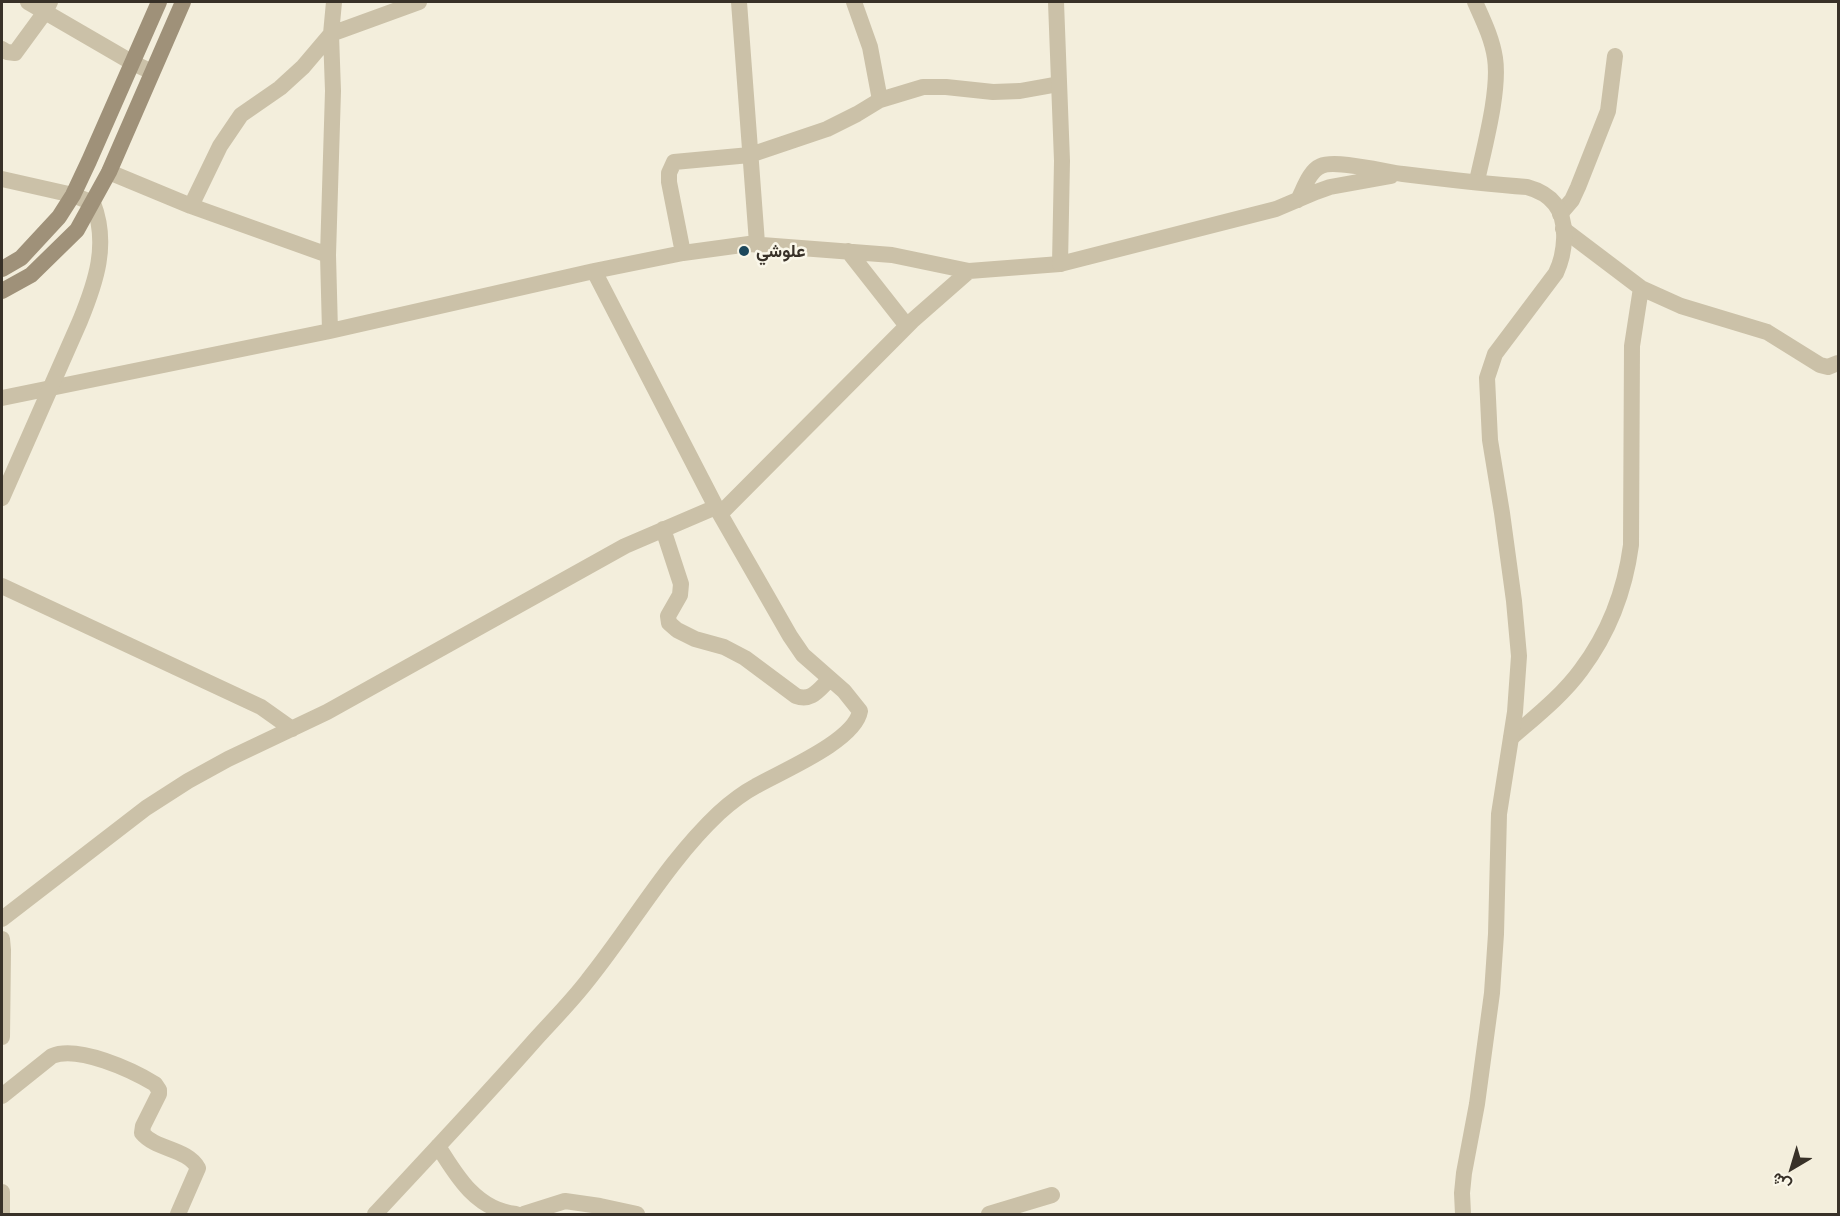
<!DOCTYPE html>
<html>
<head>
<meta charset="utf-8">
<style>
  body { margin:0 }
  #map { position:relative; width:1840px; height:1216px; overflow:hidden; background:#f3eedc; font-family:Lato,Vazirmatn,sans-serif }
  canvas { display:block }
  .frame { position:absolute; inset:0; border:3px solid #383128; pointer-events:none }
  .north { position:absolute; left:1762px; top:1138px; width:60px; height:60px; -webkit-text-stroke:4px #faf7e9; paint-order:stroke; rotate:218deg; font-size:16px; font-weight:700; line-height:24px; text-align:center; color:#383128 }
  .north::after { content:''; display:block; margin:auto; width:21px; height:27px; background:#383128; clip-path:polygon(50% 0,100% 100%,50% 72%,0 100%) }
</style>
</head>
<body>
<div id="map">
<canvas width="1840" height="1216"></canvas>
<div class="frame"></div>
<div class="north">ش</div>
</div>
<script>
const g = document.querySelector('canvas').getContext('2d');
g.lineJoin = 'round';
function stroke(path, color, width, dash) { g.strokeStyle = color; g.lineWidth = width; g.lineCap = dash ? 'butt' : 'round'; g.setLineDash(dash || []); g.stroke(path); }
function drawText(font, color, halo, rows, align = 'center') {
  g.font = font + ' Lato,Vazirmatn,sans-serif'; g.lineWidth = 5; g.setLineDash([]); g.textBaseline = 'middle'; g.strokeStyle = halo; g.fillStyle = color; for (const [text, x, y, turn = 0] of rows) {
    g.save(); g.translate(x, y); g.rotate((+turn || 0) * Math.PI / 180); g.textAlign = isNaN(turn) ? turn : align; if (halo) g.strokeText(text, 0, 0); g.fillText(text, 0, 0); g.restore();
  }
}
stroke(new Path2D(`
  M28,2l105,61 19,9
  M739,2l18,241
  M854,2l16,45 10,53
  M1475,2c8,18 17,36 20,56 5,33 -11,90 -18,123
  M2,49l5,3 8,1 30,-41 5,-10
  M109,172l82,34 137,49
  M2,179l71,16
  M191,206l29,-60 21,-31 39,-27 23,-21 28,-33 88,-32
  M1560,214l12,-14 6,-13 30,-76 7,-55
  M1563,229l78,59 40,18 86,26 53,33 8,2 10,-4
  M848,251l59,75
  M683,253l-14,-71v-9l5,-11 76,-7 77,-26 30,-15 23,-14 43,-13h23l47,5 27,-1 39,-7
  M330,331l-2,-76 5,-164 -2,-57 3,-32
  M2,398l328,-67 264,-60 89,-18 66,-9 143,11 77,16 91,-7
  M720,514l192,-193 57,-50
  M663,529l18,55 -1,11 -12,21 1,7 8,7 18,9 29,8 21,11 51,38c16,6 23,-7 34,-17
  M2,586l259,121 31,22
  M1511,738c24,-21 51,-42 70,-68 27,-36 44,-80 50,-125l1,-199 9,-58
  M2,919l144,-111 42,-27 40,-22 99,-47 298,-166 91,-39
  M2,1096l50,-40c26,-11 80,14 103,28l4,6v4l-16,32 -1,7c14,17 45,15 56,35l-20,46
  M438,1146c19,31 39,64 78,68
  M375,1214c53,-57 107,-114 159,-173 18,-20 38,-40 54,-61 45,-56 79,-118 131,-167 11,-10 24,-20 37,-27 26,-15 99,-45 104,-75l-16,-20 -41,-36 -13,-19 -74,-129 -122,-236
  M524,1214l41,-13 35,5 37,8
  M989,1214l63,-19`), '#cbc1a8', 16);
stroke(new Path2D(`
  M1056,2l6,159 -2,103 216,-55 40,-17 14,-5 61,-11
  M1298,200c6,-11 11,-29 23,-34 14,-7 65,6 82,8 41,5 83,10 124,13 11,3 21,8 28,17 14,18 10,50 1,69l-61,81 -8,24 3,62 12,73 12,88 5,55 -4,56 -16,102 -3,120 -4,59 -15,111 -13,69 -2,20 1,21
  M2,498l78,-177c16,-39 29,-77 13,-118l-20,-8
  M2,939l1,11 -1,87
  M2,1192v22`), '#cbc1a8', 16);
stroke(new Path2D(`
  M2,269l19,-11 38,-41 14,-22 16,-34 70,-159
  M2,291l29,-16 46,-45 32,-58 74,-170`), '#9f9179', 16);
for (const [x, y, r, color] of [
  [744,251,6,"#1c475b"]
]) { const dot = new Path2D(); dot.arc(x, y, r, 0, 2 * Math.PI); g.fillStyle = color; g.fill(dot); stroke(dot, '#faf7e9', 2); }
drawText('bold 18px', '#383128', '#faf7e9', [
  ["علوشي",756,251]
], 'left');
</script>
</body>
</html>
